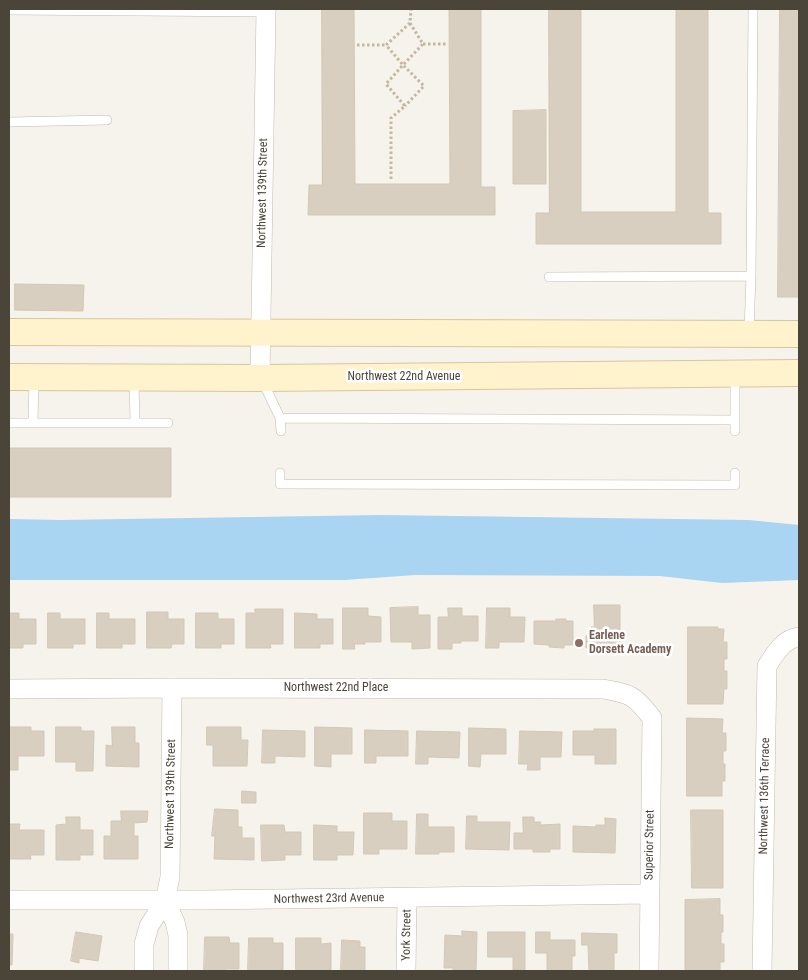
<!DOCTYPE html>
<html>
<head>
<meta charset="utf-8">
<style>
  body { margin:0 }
  #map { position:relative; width:808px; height:980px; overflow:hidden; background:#f6f3ec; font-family:"Roboto Condensed",sans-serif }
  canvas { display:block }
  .frame { position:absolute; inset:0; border:10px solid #4b4439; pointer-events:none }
</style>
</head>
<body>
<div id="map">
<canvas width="808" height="980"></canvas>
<div class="frame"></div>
</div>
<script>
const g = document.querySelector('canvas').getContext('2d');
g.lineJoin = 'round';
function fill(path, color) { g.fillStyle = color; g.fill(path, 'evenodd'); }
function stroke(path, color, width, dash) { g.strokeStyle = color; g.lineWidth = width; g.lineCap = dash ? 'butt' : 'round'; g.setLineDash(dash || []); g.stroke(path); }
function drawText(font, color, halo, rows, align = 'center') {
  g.font = font + ' "Roboto Condensed",sans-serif'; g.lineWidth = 5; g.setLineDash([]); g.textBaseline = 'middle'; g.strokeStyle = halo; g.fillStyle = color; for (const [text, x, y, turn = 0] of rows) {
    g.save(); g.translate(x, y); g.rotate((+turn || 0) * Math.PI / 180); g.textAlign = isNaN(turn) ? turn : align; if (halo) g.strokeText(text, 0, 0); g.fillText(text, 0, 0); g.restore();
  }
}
fill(new Path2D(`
  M382,515l367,5 50,5v55l-77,3 -62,-7 -244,-1 -72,5h-335v-61l52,1z`), '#a9d4f2');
const building = new Path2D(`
  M322,9h32l1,175h95l-1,-175h32v178h14v28h-187l1,-30h13z
  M549,9h32v203h95v-203h32v204h13v31h-185v-31h13z
  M780,9h19v288h-21z
  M546,110v74h-33v-73z
  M15,284l69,1 -1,26 -68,-1z
  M9,448h162v49h-162z
  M594,605h26v43h-34v-12h5v-9h3z
  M418,607v8h12v33l-18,1v-7h-21l-1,-34z
  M343,608h25v8l13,1v25h-16v2h-11l1,5h-12z
  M448,608h14v8h16v25h-17v2h-9v6h-14v-32h10z
  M487,608h23v9h15l-1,25h-25v6h-13z
  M255,609h28v35h-13l1,4h-25v-35h9z
  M147,612h21v7h16v25h-12l-1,4h-24z
  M9,613h10v6h17v25h-13v4h-14z
  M48,613h12v6h25v25h-12v4h-25z
  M97,613h12v6h26v25h-13v4h-25z
  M196,613h22v6h16v25h-13v4h-25z
  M295,613l22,1v5h16v25h-13v4h-25z
  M556,619h10v2h7v24h-9v3l-15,-1v-2l-15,-1v-23h22z
  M688,627h30v2h6l-1,13h4v17h-3v12h3v18h-3l-1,15h-35z
  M687,718l36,1 -1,14h4v18h-3v13h2v17h-3v15h-35z
  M9,727h22v4h13v25h-26v14h-9z
  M56,727h25v4h13l-1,40h-17v-9h-20z
  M112,727h23v16h4v24l-33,-1v-21l6,1z
  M207,727h34v13h7l-1,26h-34v-21h-6z
  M315,727l37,1v26h-21v13l-16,-1z
  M469,728l37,1v25h-25l-1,13 -11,-1z
  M594,729h22v35h-21v-9h-22v-24h21z
  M263,730l42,1v26l-30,-1v7h-13z
  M365,730l43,1v25h-32v7h-11z
  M417,731l43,1 -1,26 -31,-1v7h-12z
  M520,731l42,1 -1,25h-21v13h-13l1,-6h-9z
  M242,791l14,1v11h-14z
  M215,809l23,1v17h4v11h12v22l-40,-1 1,-23h-3z
  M691,810h32v78h-31z
  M121,811h27l-1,11 -13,1v13h4v23h-34v-23h7v-15h10z
  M364,813h28v8h15v28h-28v5h-15z
  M417,814h11v13h26v25h-15v2h-23z
  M467,816h10v6h33l-1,28 -43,-1z
  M66,817h14v13h13v25h-13v5h-24v-35l10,-1z
  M523,817h11v5h7l-1,3 20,-1v25h-10v3h-17v-3h-19v-16h9z
  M605,818l11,1 -1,34 -42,-1v-26l23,1v-2h9z
  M9,824h11l-1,6h25v25h-14l1,4h-22z
  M261,825h23l1,7h16v23h-16v5l-23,1z
  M314,825l23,1v6h17l-1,23h-16v5h-23z
  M720,899v16h3v17h-2v12h3v18h-4v9h-35v-71z
  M462,931l15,1 -1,39h-23v-3h-9l1,-33 17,1z
  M76,932l26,4 -4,25 -19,-3v5l-8,-2z
  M488,932h37v38h-12v-13h-25z
  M536,932h14v8h25v16h-3v15h-25v-18h-11z
  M582,933l35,1v19h-3v18h-25l-1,-26h-6z
  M9,934h4l-1,31h-3z
  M205,937h24l1,6h9v26h-14v2h-21z
  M249,938h24v5h10v27l-35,1z
  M296,938h25v6l10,-1v27l-35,1z
  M342,940l18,1v6h5v24h-24z`);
fill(building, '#d8cfc1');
stroke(building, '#d3c7b4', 1);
const service = new Path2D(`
  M9,10l257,2
  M9,122l98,-2
  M549,277l202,-1 2,-267
  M749,331l2,-55
  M735,377v54
  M134,380l1,43
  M262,380l18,38 455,2
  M280,418l1,13
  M9,423h159
  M33,423l1,-45
  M280,473v11l455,1v-12`);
const minor = new Path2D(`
  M260,378l6,-369
  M9,689l163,-1 431,1c28,5 31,6 49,29l-3,253
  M9,900h194l447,-6
  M165,901l10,21 3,13v36
  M144,971v-27l5,-18 16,-25 5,-24 2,-189
  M406,971l1,-73
  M762,971l5,-305c7,-11 17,-28 32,-29`);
const secondary = new Path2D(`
  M9,332l790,2
  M9,377l251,1 539,-5`);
stroke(service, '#c2bbae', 10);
stroke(minor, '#c2bbae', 20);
stroke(secondary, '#d6c79b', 28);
stroke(new Path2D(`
  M410,23l-24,22 17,20 20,-21 -13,-21 1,-14
  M423,44h23
  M357,45h29
  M391,179v-61l14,-12 -19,-22 17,-19 21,21 -19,20`), '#c4b79f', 3, [2.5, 2.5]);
stroke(service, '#fff', 9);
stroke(minor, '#fff', 19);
stroke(secondary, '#fff3cd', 26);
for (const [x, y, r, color] of [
  [579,643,5,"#8d6e63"]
]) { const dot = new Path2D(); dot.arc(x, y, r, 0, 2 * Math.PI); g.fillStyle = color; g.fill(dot); stroke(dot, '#fff', 2); }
drawText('12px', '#4b4439', '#fff', [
  ["Northwest 139th Street",263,193,-89],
  ["Northwest 22nd Avenue",404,377],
  ["Northwest 22nd Place",336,688],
  ["Northwest 139th Street",171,794,-89],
  ["Northwest 136th Terrace",765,796,-89],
  ["Superior Street",650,845,-89],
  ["Northwest 23rd Avenue",329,899,-1],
  ["York Street",407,935,-89]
]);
drawText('bold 12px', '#785e54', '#fff', [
  ["Earlene",589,636],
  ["Dorsett Academy",589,650]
], 'left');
</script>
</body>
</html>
